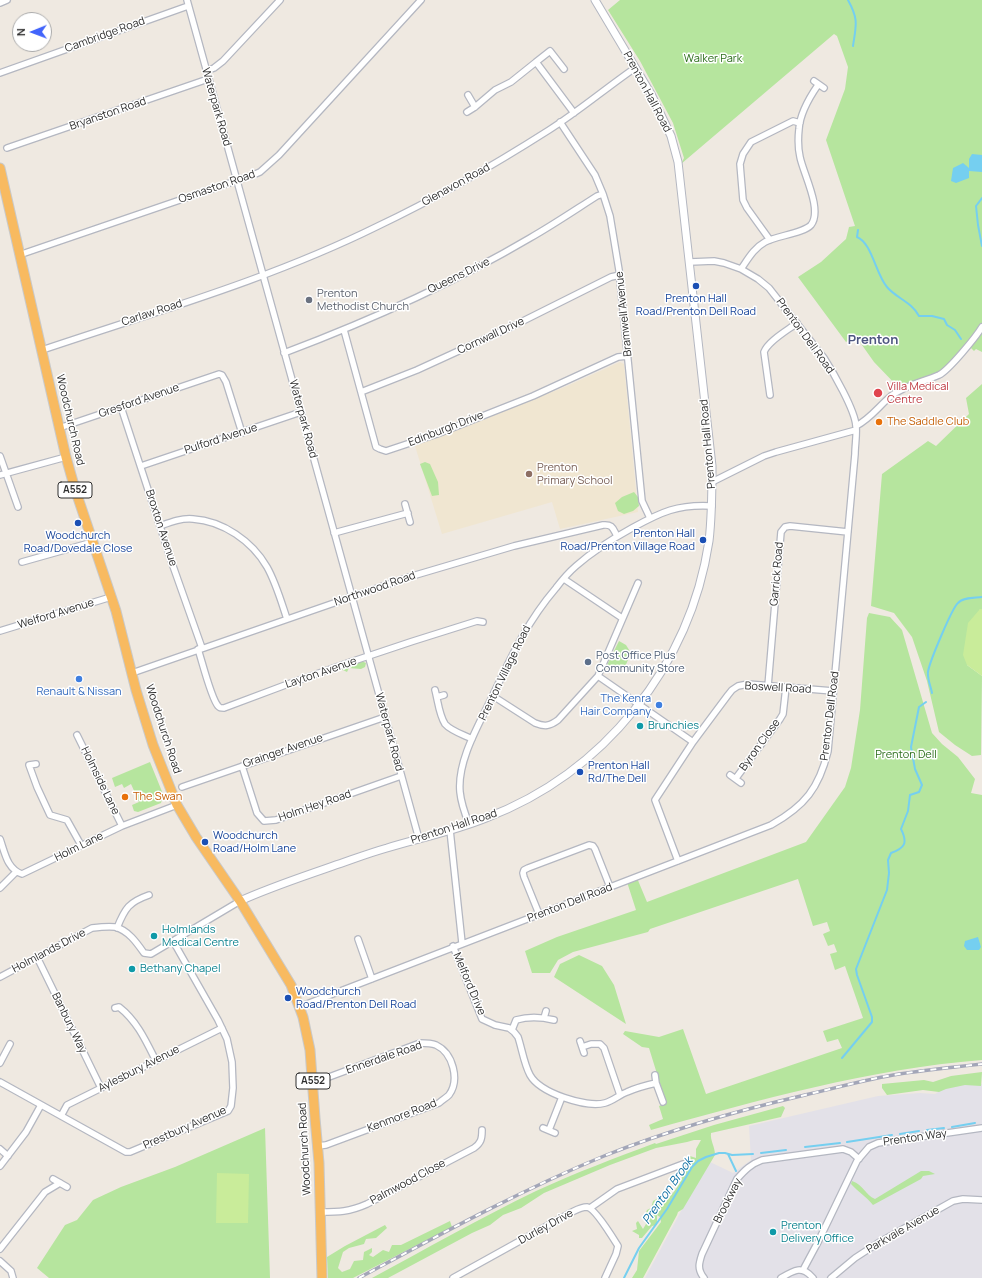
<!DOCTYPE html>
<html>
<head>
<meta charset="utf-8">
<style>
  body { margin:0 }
  #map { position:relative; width:982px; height:1278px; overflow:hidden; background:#efe9e1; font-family:Manrope,sans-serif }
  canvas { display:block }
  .north { position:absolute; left:12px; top:12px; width:40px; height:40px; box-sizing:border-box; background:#fff; border:1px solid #ababab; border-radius:50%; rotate:269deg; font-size:11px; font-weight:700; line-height:16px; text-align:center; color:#2e2e2e }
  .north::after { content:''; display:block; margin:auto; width:14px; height:18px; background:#4264fb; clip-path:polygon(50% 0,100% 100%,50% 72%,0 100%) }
</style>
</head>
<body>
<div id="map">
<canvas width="982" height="1278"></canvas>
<div class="north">N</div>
</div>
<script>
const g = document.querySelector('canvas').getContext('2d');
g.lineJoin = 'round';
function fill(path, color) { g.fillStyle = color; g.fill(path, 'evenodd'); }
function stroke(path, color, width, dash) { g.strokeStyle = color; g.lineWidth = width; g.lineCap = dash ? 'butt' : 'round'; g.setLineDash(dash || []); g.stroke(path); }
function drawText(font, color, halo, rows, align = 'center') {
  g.font = font + ' Manrope,sans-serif'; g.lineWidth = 3; g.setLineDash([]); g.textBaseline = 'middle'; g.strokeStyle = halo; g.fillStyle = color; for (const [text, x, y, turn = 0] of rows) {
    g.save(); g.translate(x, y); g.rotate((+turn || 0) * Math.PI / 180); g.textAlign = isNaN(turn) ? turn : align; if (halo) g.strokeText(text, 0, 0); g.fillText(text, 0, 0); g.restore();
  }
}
fill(new Path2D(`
  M958,1080l24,4v194h-337l63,-117 25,12 18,-13 -2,-34 129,-30 42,-3 15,1z`), '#e3e1e8');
fill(new Path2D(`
  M620,362l4,2 14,148 -78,17 -8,-27 -110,32 -27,-88 152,-60z`), '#f0e6d1');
fill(new Path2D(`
  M620,0h362v352l-6,-3 -2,2 -5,-5 7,-9 -5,-1v2l-25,30 -10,7 -37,13 -25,-26 -17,-24 -3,-1 -8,5 -48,-65 23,-15 25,-23 3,-12 6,-1 -29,-86 19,-51 3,-22 -11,-31 -3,-2 -153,130 3,-6 -11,-35 -33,-62 -32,-51z
  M982,384v225h-2l-13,56 15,11 -1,79 -9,1 -17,-11 -16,-13 -12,-51 -15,-44 -18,-24 -23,-7 11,-132 46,-33 8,5 33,-32 -3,-16z
  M425,462l5,2 8,18 1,13 -7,1 -12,-32z
  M634,492l4,5 1,9 -6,5 -9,3 -6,-3 -3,-8 7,-6z
  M869,613l21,4 12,13 30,103 10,11 16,13 17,22 -4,14 11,2v265c-113,9 -223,40 -331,70l-2,-5 14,-6 -4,-13 7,-3 -17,-55 -7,-1 -19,-13 2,-3 34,6 24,-8 23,65 136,-46 -4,-9 -11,3 -4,-11 40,-13 -18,-52 -10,4 -5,-16 7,-2 -3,-8 -6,2 -5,-12 7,-3 -3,-9 -14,4 -15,-47 -148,50 -2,3 -75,20 -15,8 -8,13h-18l-7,-22 32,-14 79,-27 -9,-28 10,-4 10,24 159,-60 39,-55 6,-19 9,-58 7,-92z
  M619,641l7,4 5,8 -7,16 -16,3 -1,-7z
  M355,658l11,5 -1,4 -4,2 -12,-1 -2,4 -6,-3 9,-9z
  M150,762l13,32 -2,9 -23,9 -4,-1 -2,-6 7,-3 -8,-18 -7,4 -2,-4 -7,3 -3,-9z
  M579,955l23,11 12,19 12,39 -72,-47 6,-13z
  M982,1072l-1,14 -16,-1 -19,4 -7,3 -16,-2 -36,5 -5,-7v-4l42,-4 9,2 18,-6z
  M783,1106l2,2 -4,9 -70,16c-1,8 4,13 4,22l-32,54 -5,3 -1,3 -34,63h-11l5,-8 2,-19 22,-29 -1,-5 -3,-2v10l-5,1 -10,12h-3v-3l-7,-4 5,-2 -1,-6 2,-2 5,8 3,-5 -2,-6 3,-8 4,-2 2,-7 9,-5 3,7c12,-15 20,-23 20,-43l5,-4 6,2v-9l5,-9h-7l-7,2 -31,6 -46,17 -66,28 -23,15 -18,7 -13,10 -18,8 -84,45h-16c54,-29 108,-60 164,-87 39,-18 79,-33 119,-48l1,1 58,-19z
  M265,1128l5,150h-221l-12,-10 28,-43 12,-5 16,-20 28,-13 54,-20z
  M921,1171h8l6,3 -12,2 -2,3 -48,26c-6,-8 -15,-13 -22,-21l1,-3c12,4 13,14 23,18z
  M450,1221l2,6 -99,51h-25l-1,-21 18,-11 40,-21 2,3 -11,10 -10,1 -2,5 -15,4 -6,4 -5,16 4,4 8,-3 4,-8 9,-1 1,-8 8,-4v4l-3,3 4,2 10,-7 6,2 3,-7h9z`), '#b6e59e');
fill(new Path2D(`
  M980,609h2v67l-15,-11 -4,-10 5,-32z
  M217,1173l32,1 -1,49h-32z`), '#c9ec9a');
fill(new Path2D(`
  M972,154l10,1v17l-13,-1v7l-13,5 -5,-2 2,-13 10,-5 6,5v-9z
  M978,937l3,10 -2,3h-12l-3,-4 1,-5z`), '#75cff0');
stroke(new Path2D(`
  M848,0c11,20 8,25 5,46
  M982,198l-6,8 2,19 4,21
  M858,230l-1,7c15,6 19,38 30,50 9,11 25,15 32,29h13l12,3 3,6 8,5 6,9
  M932,693c-1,-6 -5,-15 -4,-21 1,-9 24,-64 30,-69 5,-6 17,-5 24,-6
  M842,1058l30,-36v-5l-15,-42 -1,-6 31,-79 2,-17 -1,-13 3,-7c14,-5 17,-10 10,-24l7,-18 2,-16 9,-3 3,-7 -7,-16 -4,-22 8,-40 7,-5
  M952,1127l23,-4
  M927,1130l17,-2
  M900,1134l19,-3
  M847,1142l45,-7
  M805,1147l35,-4
  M761,1153l25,-3
  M728,1154l8,17
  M624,1278l15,-30 28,-39 25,-42 6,-6 8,-4 13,-4h6l7,2 21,-1`), '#75cff0', 2);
const minor = new Path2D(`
  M187,0l232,839
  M0,3l7,-3
  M564,69l-14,-18 -14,11 38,51
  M206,71l8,-3 9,-7 57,-61
  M0,73l188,-67
  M814,81l10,7
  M468,95l7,12
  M467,112l8,-5 20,-17 16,-8 25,-20
  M560,122l35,53 8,19 7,22 9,54 23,231 8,17
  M7,148l201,-69
  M770,240l-23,-32 -4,-8 -3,-36 3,-10 8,-12 42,-21 7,2
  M19,255l234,-80 7,-3 19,-17 142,-155
  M741,269c7,-10 13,-21 24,-27 11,-6 39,-9 46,-17 12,-15 -8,-52 -11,-68 -2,-9 -2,-19 -1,-28 1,-16 10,-31 19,-44
  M344,330l32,117 4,2 6,2 51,-17 96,-38 85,-39 10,-1
  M42,350c113,-38 229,-71 336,-124 59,-28 116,-61 171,-96 30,-19 57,-42 86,-62
  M284,353c85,-32 168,-69 246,-115 23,-13 45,-28 67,-42l6,-2
  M361,392l56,-22 96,-44 98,-49 9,-2
  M770,395l-6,-43c4,-11 24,-22 33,-29
  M121,407l52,159 29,82
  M856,426c14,-7 23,-20 35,-30 14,-11 32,-14 48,-21 10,-5 37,-38 43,-48
  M59,428l160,-54 3,1 4,7 16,51
  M0,456l18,51
  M141,466l160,-54
  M0,475l66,-18
  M712,482l52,-26 12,-4 80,-22
  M405,504l5,18
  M160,526c11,-4 21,-8 33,-7 30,2 59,22 74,48 9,16 14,34 20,52
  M334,533l74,-20
  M22,562l71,-20
  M564,579l58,39
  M0,631l111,-34
  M198,649c4,12 13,49 20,57 2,2 2,2 6,2 83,-32 168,-61 253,-87l6,1
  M132,673l277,-96 105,-31 89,-21c10,-1 10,4 14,11
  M598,676l95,66
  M768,686l13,-154 4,-5 5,-1 58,6
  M435,690c3,11 4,25 10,34 6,7 19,11 27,15
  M493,696l42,27c10,4 15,3 23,-3l40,-44 40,-93
  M437,697l7,-2
  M77,735l45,91
  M36,764l-7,1 8,22 13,28 17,5 14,25
  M242,766l15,47 7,8 12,-1 125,-44
  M730,775l11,8
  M736,778l44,-59 3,-5 3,-27
  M182,787l203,-70
  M469,824c-4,-10 -8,-22 -9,-32 -3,-32 20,-69 33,-97 19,-40 34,-73 63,-107 6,-8 13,-16 20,-22 17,-15 36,-27 56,-38 29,-16 46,-24 80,-22
  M450,830l12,113
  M0,839c5,14 7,30 22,35l100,-48 55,-21
  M678,861l-23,-61 38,-58 35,-47 4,-5 6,-4 10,-2 85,7
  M0,888l16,-16
  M539,914l-15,-37 -1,-4 1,-3 4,-2 61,-23 4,1 2,3 15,38
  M117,928c8,-20 12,-26 32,-33
  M358,939l14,40
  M453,946l29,73 13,6 14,3 5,4 4,5c4,12 6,27 12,38 10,18 56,33 75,28 8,-2 14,-8 22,-11 9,-4 20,-7 29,-9
  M37,957l64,131
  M0,977l92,-49c8,-1 16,-2 23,-1 13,3 22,16 29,26l7,1 89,-53
  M299,1007l472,-182c34,-19 48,-37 57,-74l27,-297c0,-9 2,-19 1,-28 -1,-16 -23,-54 -32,-68l-55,-70 -11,-9 -17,-10 -17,-6 -10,-2 -24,1
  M115,1008l4,-1c18,14 27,34 37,54
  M544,1018l2,-7
  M512,1030l4,-10c14,-4 25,-3 38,0
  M580,1041l4,12
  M582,1047l9,-3h9l4,4 16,47
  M0,1063l10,-19
  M655,1075l1,8 7,19
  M0,1082l126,70h4l98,-41 3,-5 2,-18 -1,-26 -5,-23 -9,-19 -45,-79
  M313,1083l107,-40c6,0 11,0 16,2 17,8 24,35 13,50 -3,3 -7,5 -10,8l-113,42 -9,1
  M61,1116l6,-11 155,-77
  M543,1128l12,5
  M549,1130l13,-33
  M0,1149l8,7
  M0,1166l26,-34 15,-27
  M53,1179l14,8
  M590,1208l27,-19 66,-25
  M320,1212c19,0 29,0 47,-8l107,-56c7,-5 8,-9 8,-18
  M0,1249l45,-57 15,-9
  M0,1261l11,10 2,7
  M803,1270l15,-28 39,-81 12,-14 9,-4 104,-15
  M453,1278l119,-66c4,-2 9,-5 15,-5 8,1 26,31 31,39l-2,8 -11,24
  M704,1278c-7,-9 -5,-15 -2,-24l35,-75c8,-9 14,-15 25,-19l81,-11 8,3 8,7
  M781,1278c13,-8 21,-13 32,0
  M831,1278l24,-20 23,-15 75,-42 10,-2 19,1`);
const tertiary = new Path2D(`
  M240,901c31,-14 62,-24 93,-35 18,-6 36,-13 54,-18 33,-10 67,-17 99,-30 118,-45 204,-152 223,-277 3,-25 3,-50 3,-75l-34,-304 -7,-26 -20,-42 -56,-94`);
const trunk = new Path2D(`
  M0,168l66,289 9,32 41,122 20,79 17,55 24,60 19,32 44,64 51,84 12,32 7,33 5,68 4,45 3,115`);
stroke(minor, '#b4b7c1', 8);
stroke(tertiary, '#b4b7c1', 9);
stroke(trunk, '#c9c9c9', 11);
stroke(minor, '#fff', 5.5);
stroke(tertiary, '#fff', 7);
stroke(trunk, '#f8ba60', 9);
const rail = new Path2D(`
  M359,1278c80,-43 160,-87 245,-122 65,-26 132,-45 201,-61 31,-7 62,-16 94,-21 28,-4 55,-7 83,-10`);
stroke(rail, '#a3a6b8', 3.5);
stroke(rail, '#fff', 2, [6]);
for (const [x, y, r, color] of [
  [696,286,4,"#1a4fb4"],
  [309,300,4,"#6b7280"],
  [878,393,5,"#e0444e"],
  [879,422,4,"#e8710a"],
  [529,474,4,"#8d6e63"],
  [78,523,4,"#1a4fb4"],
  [703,540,4,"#1a4fb4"],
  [588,662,4,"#5c6f8a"],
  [79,679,4,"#3f7fe0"],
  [659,705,4,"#3f7fe0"],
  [640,726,4,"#0f9aa8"],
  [580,772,4,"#1a4fb4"],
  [125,797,4,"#e8710a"],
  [205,842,4,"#1a4fb4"],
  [154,936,4,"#0f9aa8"],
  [132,969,4,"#0f9aa8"],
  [288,998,4,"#1a4fb4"],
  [773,1232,4,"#0f9aa8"]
]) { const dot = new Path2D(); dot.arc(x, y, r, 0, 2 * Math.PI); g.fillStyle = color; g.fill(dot); stroke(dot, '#fff', 1.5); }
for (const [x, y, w] of [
  [75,490,34],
  [313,1081,34]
]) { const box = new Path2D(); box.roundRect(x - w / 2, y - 8, w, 16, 3); g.fillStyle = '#fff'; g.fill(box); stroke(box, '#2e2e2e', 1); }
drawText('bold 10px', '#2e2e2e', null, [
  ["A552",75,490],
  ["A552",313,1081]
]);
drawText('11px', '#2e2e2e', '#fff', [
  ["Cambridge Road",105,35,-20],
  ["Prenton Hall Road",647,92,62],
  ["Waterpark Road",216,107,74],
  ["Bryanston Road",108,114,-19],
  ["Glenavon Road",456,185,-29],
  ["Osmaston Road",217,187,-19],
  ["Queens Drive",459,276,-26],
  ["Carlaw Road",152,313,-18],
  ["Bramwell Avenue",624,314,-96],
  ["Cornwall Drive",491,336,-25],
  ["Prenton Dell Road",805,336,54],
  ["Gresford Avenue",139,401,-19],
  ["Waterpark Road",303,419,75],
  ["Woodchurch Road",70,420,77],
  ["Edinburgh Drive",446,429,-21],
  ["Pulford Avenue",221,439,-18],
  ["Prenton Hall Road",708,444,-95],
  ["Broxton Avenue",161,528,72],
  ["Garrick Road",777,574,-85],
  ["Northwood Road",375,589,-19],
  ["Welford Avenue",56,614,-17],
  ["Layton Avenue",321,673,-19],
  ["Prenton Village Road",505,673,-64],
  ["Boswell Road",778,688,3],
  ["Prenton Dell Road",830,716,-83],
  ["Woodchurch Road",163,729,72],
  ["Waterpark Road",389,732,75],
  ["Byron Close",760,745,-54],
  ["Grainger Avenue",283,751,-19],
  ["Holmside Lane",100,781,64],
  ["Holm Hey Road",315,806,-19],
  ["Prenton Hall Road",454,827,-18],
  ["Holm Lane",79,847,-26],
  ["Prenton Dell Road",570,903,-21],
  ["Holmlands Drive",49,951,-28],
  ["Melford Drive",469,984,67],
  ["Banbury Way",69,1023,64],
  ["Ennerdale Road",384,1058,-19],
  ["Aylesbury Avenue",139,1069,-27],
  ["Kenmore Road",402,1116,-21],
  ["Prestbury Avenue",185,1128,-24],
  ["Prenton Way",915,1138,-8],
  ["Woodchurch Road",305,1149,-93],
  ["Palmwood Close",408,1182,-28],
  ["Brookway",728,1201,-63],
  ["Durley Drive",546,1227,-29],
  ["Parkvale Avenue",903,1230,-30]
]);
drawText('11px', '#2c6e1b', '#fff', [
  ["Walker Park",713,59],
  ["Prenton Dell",906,755]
]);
drawText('11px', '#5b616d', '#fff', [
  ["Prenton",317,294],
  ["Methodist Church",317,307]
], 'left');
drawText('11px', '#164399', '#fff', [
  ["Prenton Hall",696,299,"center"],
  ["Road/Prenton Dell Road",696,312,"center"],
  ["Prenton Hall",695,534,"right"],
  ["Road/Prenton Village Road",695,547,"right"],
  ["Woodchurch",78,536,"center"],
  ["Road/Dovedale Close",78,549,"center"],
  ["Prenton Hall",588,766],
  ["Rd/The Dell",588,779],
  ["Woodchurch",213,836],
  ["Road/Holm Lane",213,849],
  ["Woodchurch",296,992],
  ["Road/Prenton Dell Road",296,1005]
], 'left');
drawText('11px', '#be3a42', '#fff', [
  ["Villa Medical",887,387],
  ["Centre",887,400]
], 'left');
drawText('11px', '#c56008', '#fff', [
  ["The Saddle Club",887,422],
  ["The Swan",133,797]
], 'left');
drawText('11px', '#785e54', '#fff', [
  ["Prenton",537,468],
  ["Primary School",537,481]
], 'left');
drawText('11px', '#4e5e75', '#fff', [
  ["Post Office Plus",596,656],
  ["Community Store",596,669]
], 'left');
drawText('11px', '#366cbe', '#fff', [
  ["Renault & Nissan",79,692],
  ["The Kenra",651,699,"right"],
  ["Hair Company",651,712,"right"]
]);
drawText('11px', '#0d838f', '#fff', [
  ["Brunchies",648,726],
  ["Holmlands",162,930],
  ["Medical Centre",162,943],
  ["Bethany Chapel",140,969],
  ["Prenton",781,1226],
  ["Delivery Office",781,1239]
], 'left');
drawText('italic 12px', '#0d6fa3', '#fff', [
  ["Prenton Brook",668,1191,-55]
]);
drawText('bold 13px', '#4d5680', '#fff', [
  ["Prenton",873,340]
]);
</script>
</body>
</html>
